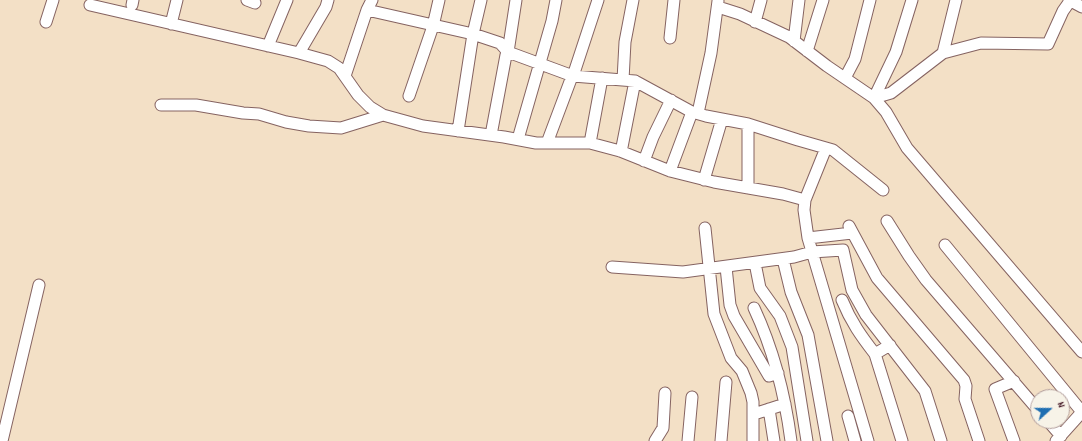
<!DOCTYPE html>
<html>
<head>
<meta charset="utf-8">
<style>
  body { margin:0 }
  #map { position:relative; width:1082px; height:441px; overflow:hidden; background:#f3e0c6; font-family:Dekko,sans-serif }
  canvas { display:block }
  .north { position:absolute; left:1030px; top:389px; width:40px; height:40px; box-sizing:border-box; background:#f7f3e8; border:1px solid #b29e9c; border-radius:50%; rotate:69deg; font-size:11px; font-weight:700; line-height:16px; text-align:center; color:#4a1f2b }
  .north::after { content:''; display:block; margin:auto; width:14px; height:18px; background:#1f6fb2; clip-path:polygon(50% 0,100% 100%,50% 72%,0 100%) }
</style>
</head>
<body>
<div id="map">
<canvas width="1082" height="441"></canvas>
<div class="north">N</div>
</div>
<script>
const g = document.querySelector('canvas').getContext('2d');
g.lineJoin = 'round';
function stroke(path, color, width, dash) { g.strokeStyle = color; g.lineWidth = width; g.lineCap = dash ? 'butt' : 'round'; g.setLineDash(dash || []); g.stroke(path); }
const minor = new Path2D(`
  M247,0l8,3
  M1069,0l13,7
  M90,5l209,48 29,8 11,7 19,27 12,12 13,8 40,11 81,11 32,6h54l30,8 50,20 44,11 69,12 22,6
  M132,5l1,-5
  M718,7l22,7 49,23 38,29 47,32 12,14 21,36 175,204
  M367,10l106,24 27,9 8,9 65,24 62,5 57,31 14,4 42,8 50,16 35,10 50,40
  M46,22l7,-22
  M755,22l6,-22
  M171,24l6,-24
  M670,38l4,-38
  M794,41l5,-41
  M268,46l19,-46
  M807,51l16,-51
  M508,52l8,-52
  M299,53l27,-46 2,-7
  M943,53l13,-53
  M345,76l22,-66 5,-10
  M573,76l25,-76
  M845,78l10,-19 15,-59
  M623,80l2,-38 8,-42
  M409,96l24,-70 6,-26
  M874,98l17,-5 52,-40 38,-10 67,1 15,-33 7,-10
  M874,98l22,-46 16,-52
  M161,105h35l47,8 16,1 27,8 23,4 32,2 42,-13
  M698,113l13,-60 7,-52
  M748,124v64
  M458,131l15,-97 8,-34
  M491,135l15,-80
  M518,139l34,-118 4,-21
  M547,143l24,-64
  M590,143l12,-65
  M826,148l-21,52 -1,10 4,28 60,203
  M620,151l2,-4 13,-66
  M644,161l9,-24 18,-37
  M670,171l22,-59
  M704,180l18,-61
  M887,221l22,35 17,24 112,130
  M849,226l28,52 87,102 2,6 -1,13 14,42
  M705,228l9,86 17,44 11,13 9,22 2,9v39
  M808,238l44,-5
  M945,245l137,167
  M783,259l8,33 17,43 19,106
  M755,263l5,25 20,28 12,31 15,94
  M612,267l71,5 111,-15 18,-5 31,-2 9,40 14,25 59,76 16,50
  M726,267l4,38 4,11 35,60 9,-3
  M842,300c9,22 19,36 33,54
  M754,308c20,43 31,87 37,133
  M890,345l-15,9 27,87
  M1014,381l-19,8 19,52
  M769,409l5,32
  M754,414l31,-10
  M848,416l7,25
  M1048,421l13,15
  M2,441l37,-156
  M655,441l8,-13 2,-35
  M688,441l4,-44
  M721,441l5,-59
  M1056,441l26,-29`);
stroke(minor, '#856361', 13);
stroke(minor, '#fff', 11);
</script>
</body>
</html>
